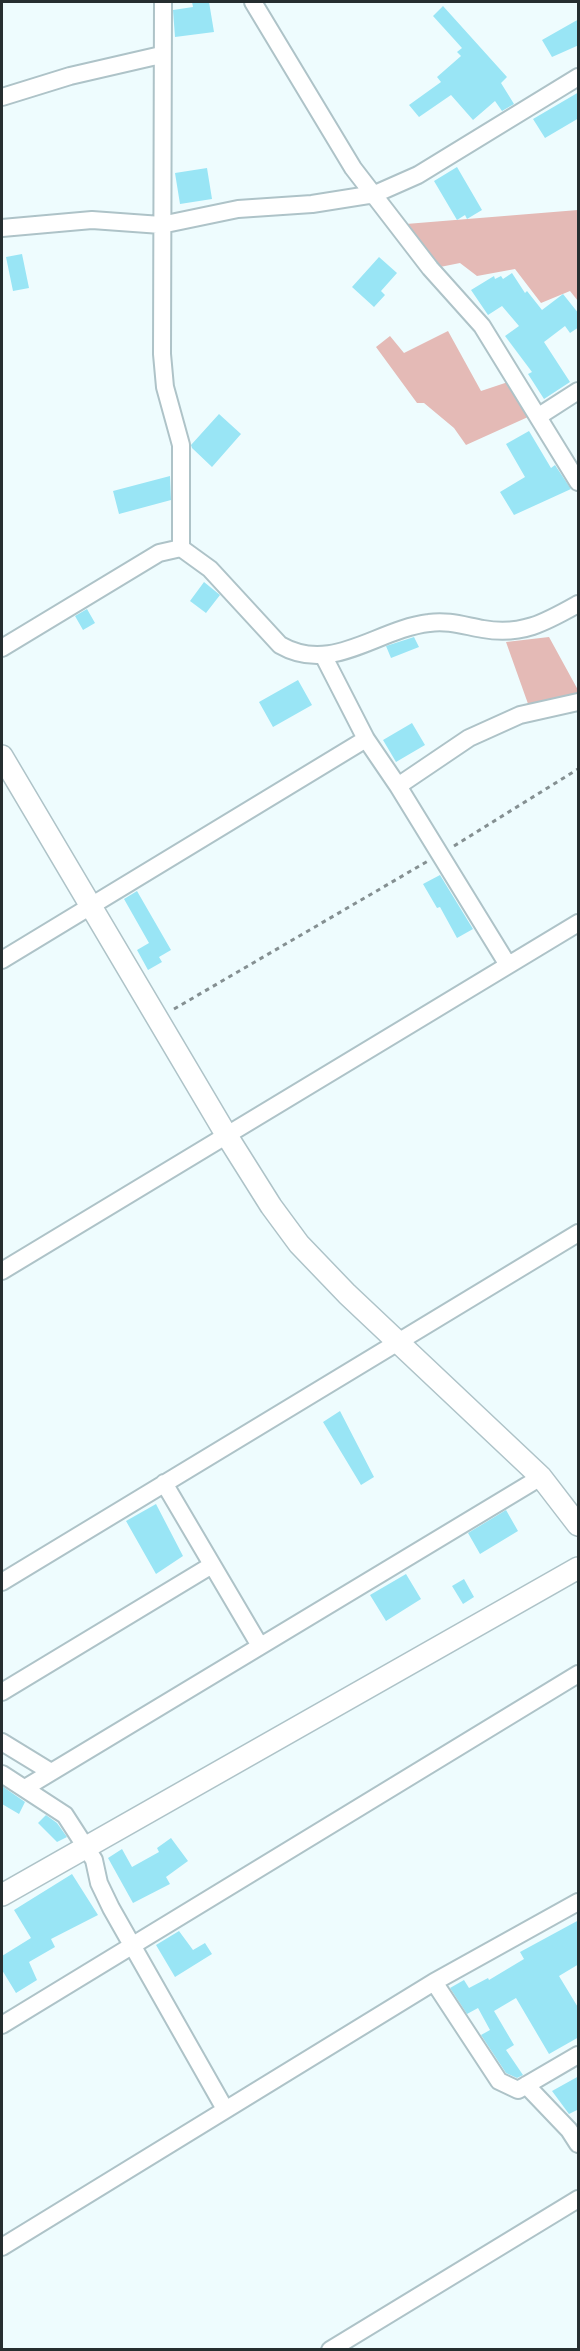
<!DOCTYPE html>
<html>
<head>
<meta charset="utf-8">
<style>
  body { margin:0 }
  #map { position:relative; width:580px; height:2351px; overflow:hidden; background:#eefcfe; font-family:"Crimson Pro",serif }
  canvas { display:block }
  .frame { position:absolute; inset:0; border:3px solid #262e30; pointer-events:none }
</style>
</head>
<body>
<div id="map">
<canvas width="580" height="2351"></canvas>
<div class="frame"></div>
</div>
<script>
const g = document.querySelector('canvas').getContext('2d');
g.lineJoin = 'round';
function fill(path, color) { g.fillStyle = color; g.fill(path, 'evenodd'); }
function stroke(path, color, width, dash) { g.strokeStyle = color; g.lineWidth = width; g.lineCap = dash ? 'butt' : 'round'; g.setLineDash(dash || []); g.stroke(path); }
fill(new Path2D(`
  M578,210v91l-8,-10 -29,12 -26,-34 -38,7 -17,-13 -20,4 -34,-43z
  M448,331l33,60 27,-9 20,35 -62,28 -12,-17 -30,-25h-7l-41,-56 14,-11 14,17z
  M549,637l29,53v9l-46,16 -26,-73z`), '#e4bab6');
fill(new Path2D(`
  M192,2h17l5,30 -39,5 -2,-27 20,-3z
  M443,6l64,71 -6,6 13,21 -12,7 -7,-10 -22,19 -22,-25 -32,22 -10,-12 32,-23 -4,-5 24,-21 -4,-4 5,-4 -29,-32z
  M579,19v26l-27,12 -10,-17z
  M579,92v26l-34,20 -12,-19z
  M457,167l25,43 -15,9 -2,-4 -8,5 -23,-39z
  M207,168l5,31 -32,5 -5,-31z
  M22,254l7,34 -16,3 -7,-34z
  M379,257l18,16 -16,18 4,4 -11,12 -22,-20z
  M512,273l13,20 2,-2 15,19 21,-16 16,20v13l-9,6 -5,-7 -21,16 26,40 -26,17 -16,-25 4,-2 -27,-36 14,-10 -17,-20 -14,9 -17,-25 23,-14 1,3 6,-3 2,3z
  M219,414l22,20 -29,33 -20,-19 -1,-3z
  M529,431l22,37 4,-3 16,24 -57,26 -14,-23 25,-15 -19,-33z
  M170,476l1,24 -52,14 -6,-23z
  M204,582l16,13 -14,18 -16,-12z
  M87,609l8,14 -12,7 -8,-14z
  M414,637l5,10 -28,11 -5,-12z
  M298,680l14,25 -39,22 -14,-25z
  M412,723l13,22 -29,17 -13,-22z
  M440,875l33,54 -16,9 -17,-31 -3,1 -14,-24z
  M137,891l34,59 -12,7 3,5 -14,8 -11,-20 12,-7 -25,-44z
  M340,1411l34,66 -13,8 -38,-63z
  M156,1504l27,52 -27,18 -30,-53z
  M506,1510l12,21 -38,23 -12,-21z
  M406,1574l15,25 -35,22 -16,-26z
  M464,1579l10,18 -11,7 -11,-18z
  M2,1786l23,16 -6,12 -17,-10z
  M46,1815l11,8 10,14 -10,5 -19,-19z
  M171,1838l17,23 -22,16 4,7 -37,19 -25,-45 14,-9 10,18 27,-15 -2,-4z
  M72,1874l26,41 -47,24 4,8 -26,15 8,18 -21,13 -14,-23v-14l29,-18 -17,-28z
  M579,1920v44l-20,12 20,33v28l-30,17 -33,-56 -22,13 20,34 -8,5 17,25 -6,3 -11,-5 -25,-38 9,-5 -12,-22 -11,6 -17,-26 14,-8 5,8 19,-10 1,2 35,-21 -4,-7z
  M179,1931l14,19 12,-7 7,11 -37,23 -19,-32z
  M579,2076v33l-10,5 -17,-23z`), '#99e5f5');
const minor = new Path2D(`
  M163,2l-1,352 3,33 16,58v103
  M253,2l100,166 77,100 52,58 96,156
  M2,97l68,-21 91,-21
  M2,228l90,-8 69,5 77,-16 74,-5 63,-10 43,-19 160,-98
  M539,416l39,-25
  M181,548l29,21 70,76c52,30 97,-16 149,-22 19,-3 36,3 54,6 39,7 63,-7 95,-25
  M2,648l157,-95 22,-5
  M324,657l42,82 32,47 110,179
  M398,786l71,-48 51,-23 58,-13
  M2,960l364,-221
  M2,1271l576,-348
  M164,1483l96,163
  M2,1582l576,-349
  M2,1692l210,-127
  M2,1742l49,30
  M2,1774l63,41 29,45 5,23 12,25 114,201
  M25,1788l516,-311
  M434,1982l65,99 19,9 60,-35
  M2,2025l576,-351
  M526,2085l43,45 9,14
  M2,2247l432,-265 144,-80
  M330,2350l248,-151`);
const tertiary = new Path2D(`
  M2,756l225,380 44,70 28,38 48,50 194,183 37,48
  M2,1895l576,-327`);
stroke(minor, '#aec3c8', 20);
stroke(tertiary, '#aec3c8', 24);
stroke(new Path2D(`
  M454,846l124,-77
  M174,1009l254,-148`), '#859092', 3, [4.5, 4.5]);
stroke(minor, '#fff', 16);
stroke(tertiary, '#fff', 21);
</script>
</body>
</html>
